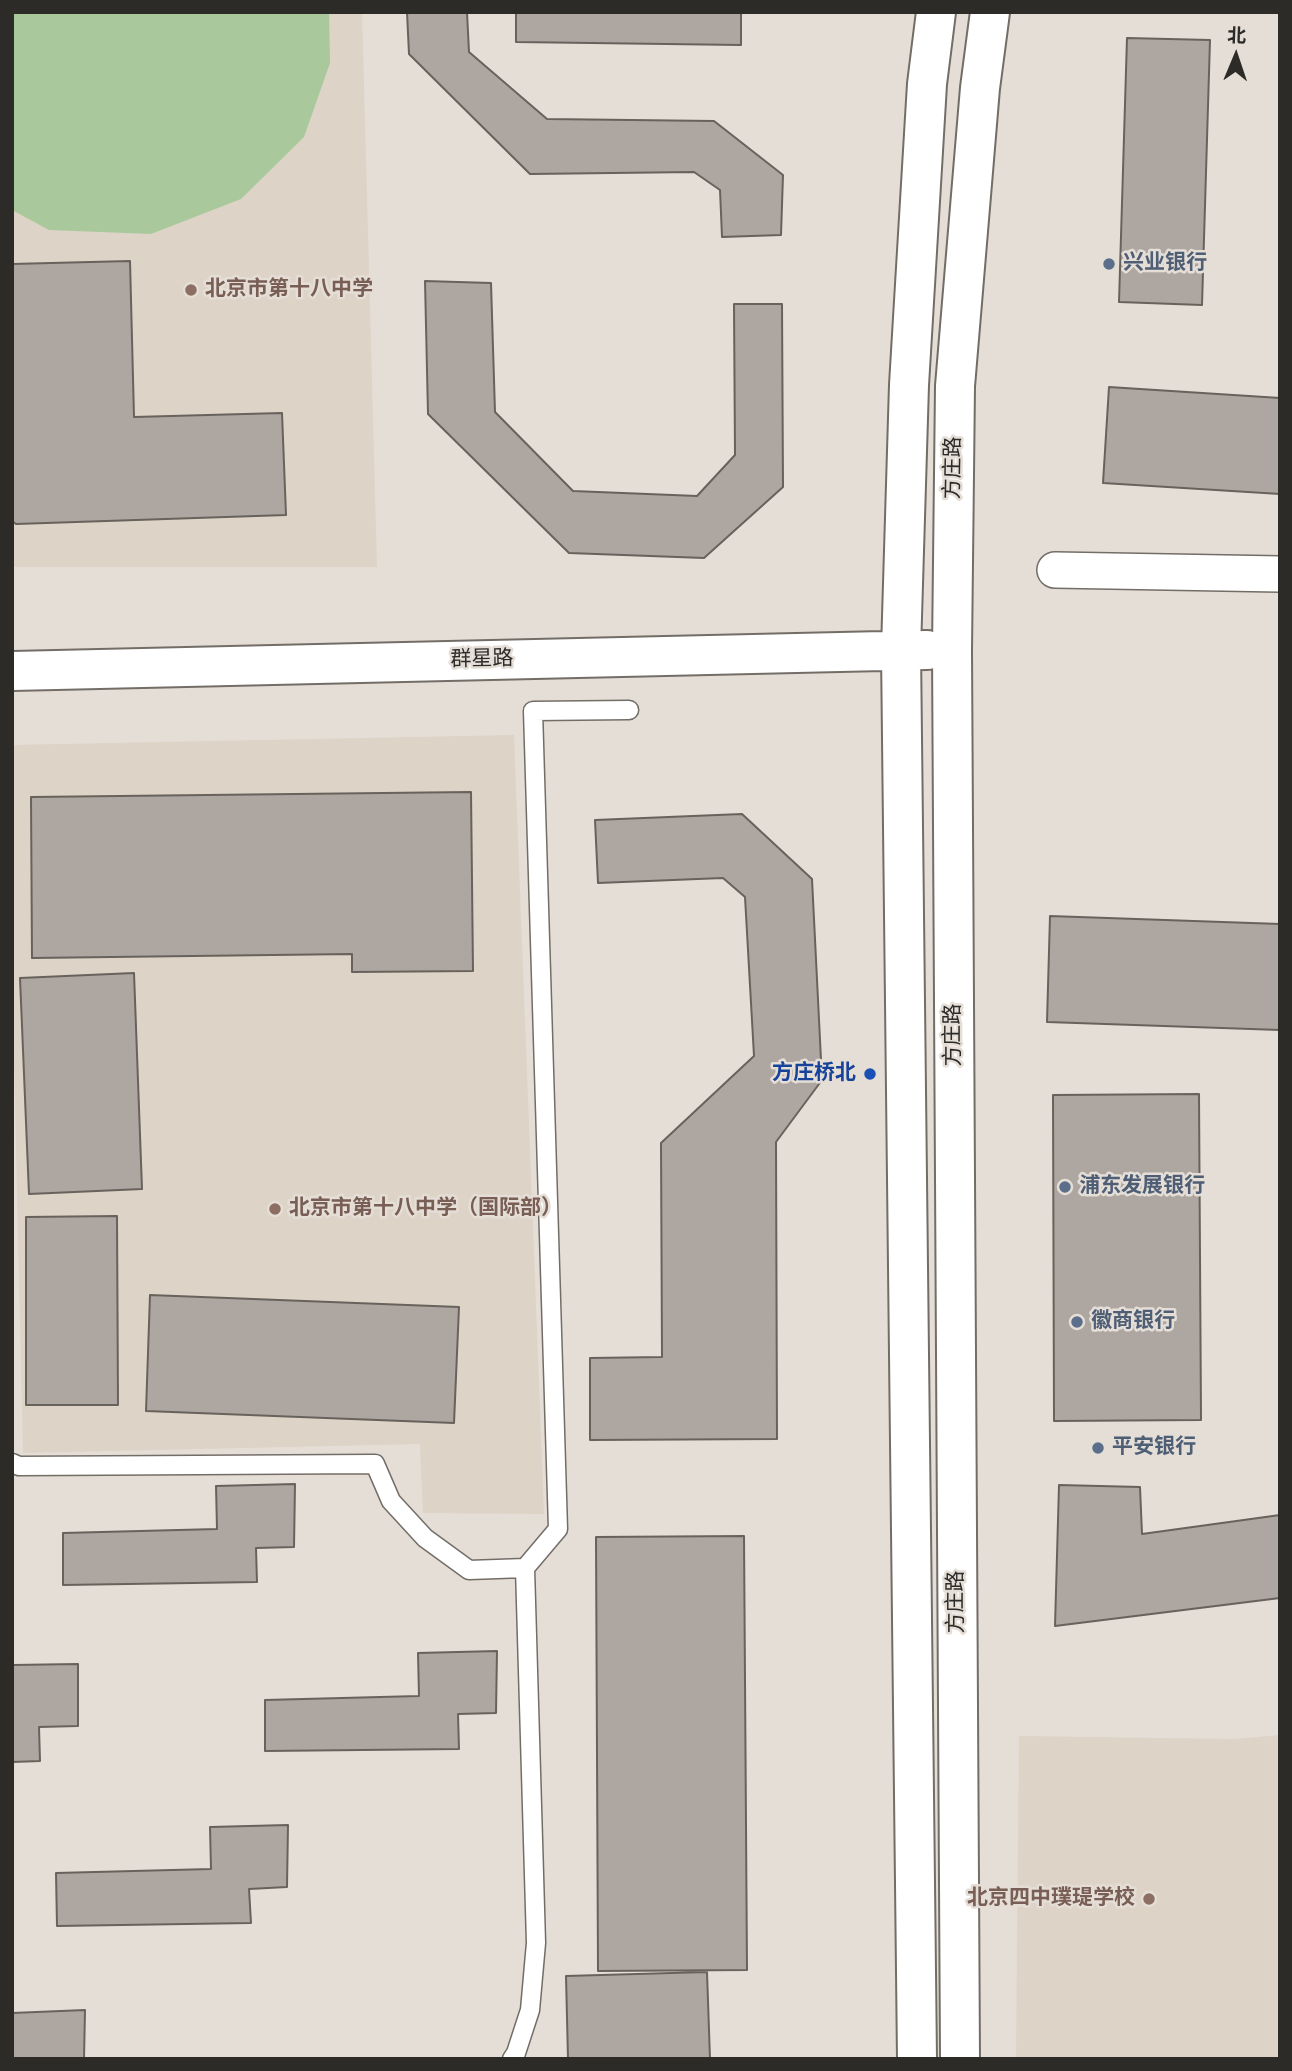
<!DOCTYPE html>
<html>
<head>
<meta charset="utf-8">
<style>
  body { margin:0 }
  #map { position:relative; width:1292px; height:2071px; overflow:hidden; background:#e5ded7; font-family:"Titillium Web","Noto Sans SC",sans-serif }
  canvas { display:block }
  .frame { position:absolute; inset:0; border:14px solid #2d2b28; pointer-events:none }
  .north { position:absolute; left:1201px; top:21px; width:70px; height:70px; -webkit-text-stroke:5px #e5ded7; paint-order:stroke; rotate:2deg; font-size:19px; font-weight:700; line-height:28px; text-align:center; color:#2d2b28 }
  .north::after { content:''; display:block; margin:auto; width:24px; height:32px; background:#2d2b28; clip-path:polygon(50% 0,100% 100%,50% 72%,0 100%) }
</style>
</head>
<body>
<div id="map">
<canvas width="1292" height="2071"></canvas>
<div class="frame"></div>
<div class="north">北</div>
</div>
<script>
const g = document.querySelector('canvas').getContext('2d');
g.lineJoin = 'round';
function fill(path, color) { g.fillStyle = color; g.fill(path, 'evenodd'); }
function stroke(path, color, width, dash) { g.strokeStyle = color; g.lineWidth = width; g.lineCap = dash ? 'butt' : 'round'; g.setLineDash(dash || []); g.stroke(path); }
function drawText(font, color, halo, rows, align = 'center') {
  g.font = font + ' "Titillium Web","Noto Sans SC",sans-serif'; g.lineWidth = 5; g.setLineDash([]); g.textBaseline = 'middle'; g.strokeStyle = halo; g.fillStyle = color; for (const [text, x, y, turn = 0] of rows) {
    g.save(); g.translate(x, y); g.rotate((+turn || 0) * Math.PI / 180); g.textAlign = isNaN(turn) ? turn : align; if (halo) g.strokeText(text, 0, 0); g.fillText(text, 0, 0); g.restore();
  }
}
fill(new Path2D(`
  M12,12h350l15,555h-365z
  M514,735l30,779 -121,-1 -3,-69 -397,9 -11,-478v-230z
  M1280,1735v324h-264l3,-323 215,3z`), '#ddd3c6');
fill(new Path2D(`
  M12,12h317l1,51 -26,74 -63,62 -90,35 -102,-4 -37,-20z`), '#a9c99c');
const building = new Path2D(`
  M407,12h60l2,40 78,67 167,2 69,54 -2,60 -59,2 -2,-47 -26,-18 -164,2 -121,-120z
  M516,12h225v33l-225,-3z
  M1127,38l83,2 -8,265 -83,-3z
  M130,261l4,156 148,-4 4,102 -270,9 -4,-3v-257z
  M425,281l66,2 4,129 78,79 124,5 38,-41 -1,-151h48l1,183 -79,71 -135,-5 -141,-139z
  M1109,387l171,11v96l-177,-11z
  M471,792l2,179 -121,1v-18l-320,4 -1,-161z
  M742,814l70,65 10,201 -46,62 1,297 -187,1v-82l72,-1 -1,-214 93,-87 -9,-159 -22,-19 -125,5 -3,-63z
  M1050,916l230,8v106l-233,-8z
  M134,973l8,216 -113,5 -9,-216z
  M1199,1094l2,326 -147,1 -1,-326z
  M117,1216l1,189h-92v-188z
  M150,1295l309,12 -5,116 -308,-12z
  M295,1484l-1,63 -38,1 1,34 -194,3v-52l154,-4 -1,-43z
  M1059,1485l81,2 2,47 138,-19v83l-225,28z
  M744,1536l3,434 -149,1 -2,-434z
  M497,1651l-1,62 -38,1 1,35 -194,2v-51l154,-4 -1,-43z
  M78,1664v62l-39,1 1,34 -28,1v-97z
  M288,1825l-1,62 -38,2 2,34 -194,3 -1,-53 155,-4 -1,-42z
  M707,1972l3,87h-142l-2,-83z
  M85,2010l-1,49h-72v-46z`);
fill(building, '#aea7a1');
stroke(building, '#68625c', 2);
const lane = new Path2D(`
  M12,1463l7,3 356,-2 16,37 34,37 44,32 56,-2 33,-39 -25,-818 96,-1
  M512,2059l4,-6 14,-43 6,-67 -11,-375`);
const street = new Path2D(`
  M1055,570l225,4`);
const secondary = new Path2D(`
  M12,671l915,-21
  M917,2059l-16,-1409 8,-265 18,-301 9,-72
  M960,2059l-8,-1409 3,-264 25,-298 10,-76`);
stroke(lane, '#736d67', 21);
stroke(street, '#736d67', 38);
stroke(secondary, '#736d67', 42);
stroke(lane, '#fff', 18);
stroke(street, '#fff', 35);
stroke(secondary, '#fff', 38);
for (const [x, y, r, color] of [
  [1109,264,7,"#5c6f8a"],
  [191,290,7,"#8d6e63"],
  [870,1074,7,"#1a4fb4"],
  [1065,1187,7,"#5c6f8a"],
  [275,1209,7,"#8d6e63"],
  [1077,1322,7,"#5c6f8a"],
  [1098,1448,7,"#5c6f8a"],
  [1149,1899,7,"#8d6e63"]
]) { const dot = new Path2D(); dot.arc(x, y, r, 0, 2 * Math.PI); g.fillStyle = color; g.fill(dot); stroke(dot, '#e5ded7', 2.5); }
drawText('bold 21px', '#4e5e75', '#e5ded7', [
  ["兴业银行",1123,264],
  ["浦东发展银行",1079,1187],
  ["徽商银行",1091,1322],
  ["平安银行",1112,1448]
], 'left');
drawText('bold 21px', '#785e54', '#e5ded7', [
  ["北京市第十八中学",205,290],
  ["北京市第十八中学（国际部）",289,1209],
  ["北京四中璞瑅学校",1135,1899,"right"]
], 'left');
drawText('21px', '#2d2b28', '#e5ded7', [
  ["方庄路",954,468,-89],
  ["群星路",482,660,-1],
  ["方庄路",954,1035,-90],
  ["方庄路",957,1602,-90]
]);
drawText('bold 21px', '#164399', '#e5ded7', [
  ["方庄桥北",856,1074]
], 'right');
</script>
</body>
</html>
